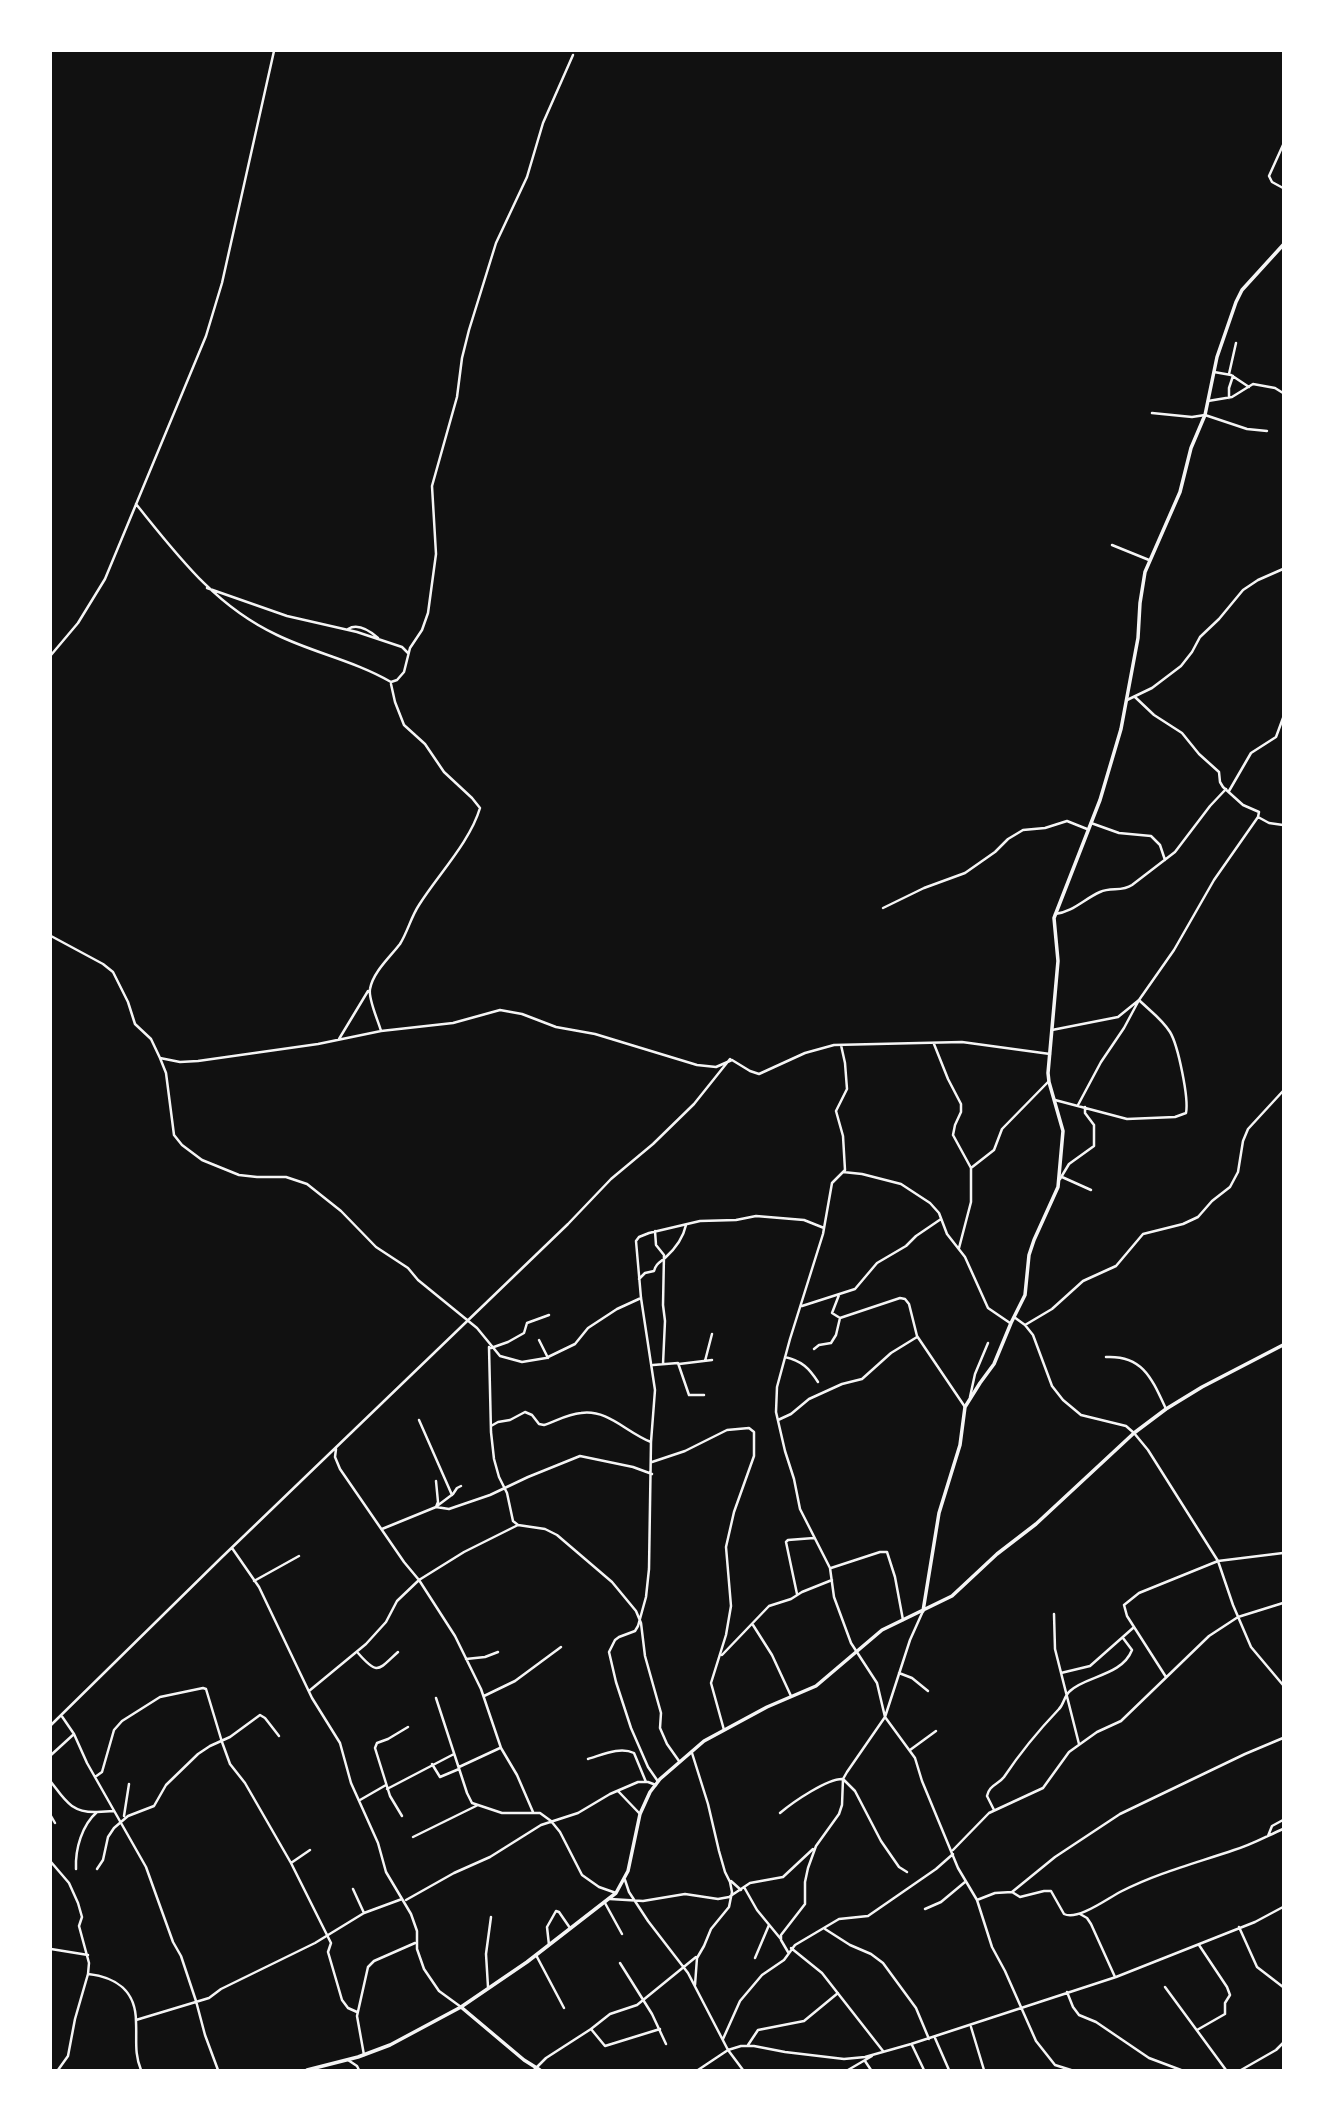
<!DOCTYPE html>
<html>
<head>
<meta charset="utf-8">
<style>
  body { margin:0 }
  #map { position:relative; width:1334px; height:2121px; overflow:hidden; background:#111; font-family:Figtree,sans-serif }
  canvas { display:block }
  .frame { position:absolute; inset:0; border:52px solid #fff; pointer-events:none }
</style>
</head>
<body>
<div id="map">
<canvas width="1334" height="2121"></canvas>
<div class="frame"></div>
</div>
<script>
const g = document.querySelector('canvas').getContext('2d');
g.lineJoin = 'round';
function stroke(path, color, width, dash) { g.strokeStyle = color; g.lineWidth = width; g.lineCap = dash ? 'butt' : 'round'; g.setLineDash(dash || []); g.stroke(path); }
stroke(new Path2D(`
  M1283,145l-14,31 3,6 11,6
  M1214,372l17,3 18,12
  M1229,374l7,-31
  M1229,398v-10l4,-12
  M1208,401l24,-4 21,-13 22,4 8,5
  M1152,413l40,4 13,-2 42,14 20,2
  M136,504c42,52 79,102 141,131 37,18 78,26 114,47l6,-2 7,-8 6,-24 12,-18 6,-17 8,-59 -4,-68 25,-89 5,-39 7,-28 27,-87 31,-66 16,-54 30,-68
  M1112,545l37,15
  M207,588l80,28 70,16 45,15 6,6
  M348,629c10,-6 22,2 30,9
  M51,655l27,-32 27,-44 101,-243 16,-53 52,-232
  M1135,697l19,18 28,18 17,21 20,18 1,10 3,5 20,18 16,7 -1,5 11,6 14,2
  M1127,700l25,-12 29,-22 11,-14 8,-15 19,-18 24,-29 15,-10 25,-11
  M1229,791l22,-38 25,-16 7,-19
  M1091,823l28,10 32,3 9,9 5,15
  M883,908l41,-20 41,-15 30,-21 13,-13 15,-9 22,-2 22,-7 20,8
  M1055,914c18,-2 29,-15 45,-22 11,-5 22,0 32,-7l43,-33 35,-46 16,-17
  M51,936l52,28 10,8 15,30 7,22 16,15 9,19 6,15 8,62 8,10 20,15 37,15 18,2h29l21,7 34,27 35,36 32,21 10,12 59,48 23,28 22,6 24,-4 29,-14 13,-16 29,-19 24,-11
  M1052,1030l66,-13 21,-17 35,-50 40,-70 44,-63
  M381,1031c-3,-11 -13,-32 -11,-42 3,-17 20,-32 30,-45 8,-13 11,-27 19,-39 18,-29 51,-63 61,-97l-8,-10 -28,-26 -19,-28 -21,-19 -9,-23 -4,-18
  M339,1039l29,-48
  M934,1044l14,35 13,25v8l-6,13 -2,10 18,33
  M841,1045l4,18 2,26 -11,22 7,25 2,34 -13,13 -9,51 -33,105 -13,48 -1,25 9,39 9,28 6,30 30,59 4,29 17,46 26,40 8,34 30,41 7,23 36,87 19,32 15,47 13,24 31,70 19,24 16,5
  M160,1058l20,4 18,-1 120,-17 63,-13 72,-8 47,-13 22,4 34,13 39,7 102,31 19,2 16,-7 18,11 9,3 46,-21 29,-8 128,-3 88,12
  M1055,1100l72,19 48,-2 11,-4c3,-15 -8,-68 -16,-81 -8,-13 -21,-22 -31,-32l-15,28 -23,34 -23,43
  M843,1172l19,2 39,10 29,19 9,10 8,21 18,23 23,51 22,15
  M1062,1177l29,13
  M1060,1179l9,-15 25,-18v-21l-9,-12v-6
  M655,1231l1,14 8,10 -1,50 2,16 -2,43
  M959,1248l12,-46v-34l23,-18 8,-21 46,-47
  M639,1279l6,-6 9,-2c2,-7 5,-8 11,-13 10,-9 18,-19 21,-33
  M839,1295l-7,18 8,5 60,-20 5,1 4,5 8,32 48,71
  M802,1306l53,-17 22,-26 29,-17 10,-10 25,-17
  M1014,1317l11,8 8,10 19,51 11,14 18,15 45,11 8,7 14,17 70,111 15,44 18,42 32,38
  M1025,1325l27,-16 31,-28 33,-15 27,-32 40,-10 15,-7 14,-16 18,-14 8,-15 5,-31 5,-12 35,-38
  M539,1340l9,18
  M489,1347l2,85 3,27 5,18 8,16 6,28 5,4 27,4 12,6 55,47 24,29 5,12 4,33 16,57 -1,15 7,16 12,17
  M491,1348l17,-6 16,-9 3,-10 22,-8
  M814,1349l5,-4 12,-2 5,-8 4,-17
  M785,1357c17,4 24,11 33,25
  M1106,1357c37,-2 46,22 60,52
  M705,1361l7,-27
  M679,1364l33,-4
  M653,1365l25,-2 11,32h15
  M970,1397l5,-23 13,-31
  M419,1420l33,75
  M778,1420l13,-6 18,-15 33,-15 20,-5 29,-26 26,-16
  M491,1426l7,-4 12,-2 15,-8 7,3 7,9 5,1c12,-4 24,-11 37,-12 27,-4 46,20 70,29
  M336,1449l-1,8 5,12 64,93 15,18 36,56 26,53 20,59 16,27 16,37
  M652,1462l33,-11 42,-21 22,-2 5,4v24l-20,56 -8,35 5,59 -5,29 -15,48 13,47
  M437,1506l16,-12 4,-6 4,-2
  M436,1507l13,2 41,-14 38,-18 52,-21 53,11 19,7
  M382,1529l54,-22 2,-5 -2,-21
  M232,1548l27,39 53,111 28,45 11,40 27,60 8,29 25,42 6,17v18l7,20 15,22 22,16
  M831,1568l49,-16h7l8,25 8,43
  M254,1581l45,-25
  M797,1594l-11,-52 2,-2 26,-2
  M1054,1614l1,35 24,95
  M753,1625l19,30 19,41
  M358,1653c20,23 20,17 40,-1
  M722,1655l47,-49 22,-7 11,-7 30,-12
  M466,1659l19,-2 13,-5
  M899,1673l13,5 16,13
  M1061,1673l29,-7 43,-38
  M1166,1677l-39,-61 -3,-11 15,-12 79,-32 65,-8
  M309,1691l57,-47 20,-22 11,-21 22,-21 45,-28 54,-27
  M484,1696l31,-15 46,-34
  M436,1698l31,95 5,10 30,10h38l11,8 9,11 22,43 17,12 17,6
  M61,1715l13,19 13,29 59,104 27,75 8,14 15,45 9,34 13,35
  M51,1725l169,-166 348,-335 43,-45 42,-35 41,-40 36,-45
  M910,1750l26,-19
  M692,1753l16,51 11,47 6,21 5,10 2,10 -3,15 -18,22 -7,17 -7,12 -2,27
  M51,1755l23,-21
  M588,1759c14,-4 32,-13 46,-6l12,29
  M432,1764l8,13 19,-8
  M459,1767l41,-19
  M95,1777l7,-5 12,-42 8,-9 38,-24 43,-9 3,1 16,53 8,22 15,19 46,80 40,80 -3,9 14,48 6,8 9,4
  M657,1780l-9,-13 -17,-39 -15,-46 -7,-30 6,-12 4,-3 16,-6 3,-5 8,-29 3,-28 2,-127 4,-52 -14,-92 -5,-57 3,-4 10,-4 51,-12 36,-1 20,-4 48,4 20,8
  M51,1782c14,18 20,31 46,30
  M387,1789l67,-35
  M618,1791l22,23
  M360,1800l26,-15
  M994,1810l-7,-14c2,-11 11,-11 17,-19 16,-24 35,-47 55,-68 5,-5 5,-13 11,-18 15,-15 52,-15 62,-41l-9,-12
  M780,1813c13,-11 48,-35 63,-34l12,12 26,50 18,26 8,5
  M51,1816l4,7
  M124,1816l5,-32
  M402,1816l-12,-20 -15,-48 2,-5 11,-4 20,-12
  M1268,1836l4,-10 11,-6
  M413,1837l63,-31
  M953,1850l36,-37 54,-25 26,-36 28,-20 24,-11 88,-85 29,-19 45,-14
  M51,1862l18,21 9,20 4,14 -3,9 10,37 -1,11 -13,45 -7,37 -10,14
  M291,1863l19,-13
  M76,1869c-1,-20 6,-44 21,-57l17,-1
  M97,1869l6,-9 5,-23 6,-9 14,-12 26,-10 12,-21 32,-31 12,-8 20,-9 30,-22 5,3 14,18
  M625,1880l4,12 19,29 40,52 40,77 15,20
  M731,1881l10,9
  M744,1887l13,23 23,28
  M353,1889l11,24
  M1012,1892l8,5 24,-6h7l13,23c14,7 44,-16 58,-23 35,-18 74,-28 112,-41 17,-5 33,-14 49,-21
  M610,1899l33,2 42,-7 33,5 11,-2 21,-14 33,-6 30,-28
  M406,1900l48,-27 36,-16 51,-32 37,-12 32,-19 28,-12h10l8,3
  M977,1900l18,-7 17,-1 43,-35 65,-43 125,-60 38,-16
  M605,1903l17,31
  M925,1909l16,-7 24,-20
  M1080,1914l7,4 4,6 24,53
  M1239,1927l18,40 26,20
  M825,1929l25,16 21,9 12,9 33,45 13,31
  M549,1945l-2,-18 9,-16 3,1 11,16
  M791,1948l31,25 61,78
  M51,1949l37,6
  M788,1952l-7,-12v-5l24,-31v-22l3,-14 8,-22 23,-32 3,-9 1,-26 4,-7 38,-55 25,-77 13,-29
  M536,1955l28,53
  M755,1958l14,-33
  M620,1963l32,51 14,30
  M88,1974c28,3 48,17 48,48 1,18 -2,31 5,48
  M488,1987l-2,-33 5,-37
  M1165,1987l61,83
  M1067,1992l6,15 6,8 17,7 53,36 32,12
  M136,2020l73,-22 12,-9 94,-46 49,-30 38,-14
  M971,2027l13,43
  M591,2029l14,17 55,-17
  M1197,2030l28,-16v-11l5,-8 -3,-8 -28,-42
  M935,2038l14,32
  M723,2039l17,-38 22,-26 22,-15 11,-15 44,-26 29,-3 68,-47 17,-15
  M748,2045l10,-15 46,-9 34,-28
  M912,2045l12,25
  M364,2055l-7,-39 11,-49 6,-6 41,-18
  M348,2060l9,6 2,4
  M865,2061l6,9
  M534,2070l12,-12 45,-29 19,-15 27,-9 59,-48
  M698,2070l30,-20 13,-4h13l31,6 59,7 21,-2 46,-13 205,-67 139,-55 28,-15
  M848,2070l24,-14
  M1241,2070l35,-20 7,-7`), '#f5f5f5', 2.5);
stroke(new Path2D(`
  M923,1611l16,-98 21,-68 5,-38 15,-24 14,-19 17,-41 14,-28 4,-40 5,-15 24,-53 5,-56 -14,-49 -1,-9 10,-112 -4,-43 46,-118 21,-71 17,-91 2,-35 5,-31 35,-80 11,-44 14,-33 12,-58 19,-55 6,-12 41,-45
  M461,2007l63,53 16,10
  M307,2070l51,-13 32,-12 71,-38 66,-45 89,-69 12,-22 12,-57 10,-22 10,-13 44,-38 63,-34 49,-21 66,-56 70,-34 45,-42 39,-30 98,-91 32,-24 36,-22 81,-42`), '#f5f5f5', 3.5);
</script>
</body>
</html>
